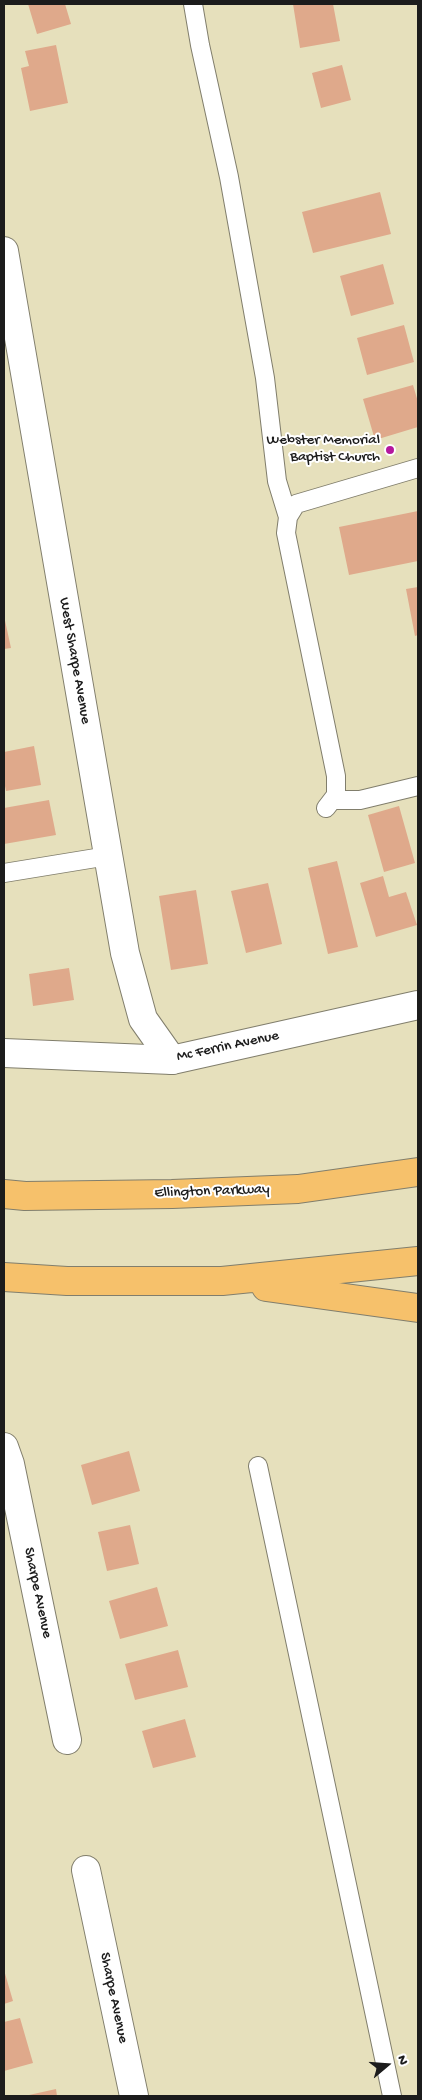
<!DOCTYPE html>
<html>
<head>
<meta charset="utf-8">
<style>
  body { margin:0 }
  #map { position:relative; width:422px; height:2100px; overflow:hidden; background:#e6e0bc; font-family:"Gochi Hand",sans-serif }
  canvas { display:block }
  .frame { position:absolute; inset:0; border:5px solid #1c1c1c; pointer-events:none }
  .north { position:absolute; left:362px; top:2040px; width:50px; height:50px; -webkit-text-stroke:4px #fff; paint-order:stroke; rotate:72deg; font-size:14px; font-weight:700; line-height:20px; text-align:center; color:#1c1c1c }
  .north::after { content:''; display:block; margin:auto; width:18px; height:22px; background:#1c1c1c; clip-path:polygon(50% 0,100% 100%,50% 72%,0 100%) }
</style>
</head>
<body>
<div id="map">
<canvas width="422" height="2100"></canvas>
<div class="frame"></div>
<div class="north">N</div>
</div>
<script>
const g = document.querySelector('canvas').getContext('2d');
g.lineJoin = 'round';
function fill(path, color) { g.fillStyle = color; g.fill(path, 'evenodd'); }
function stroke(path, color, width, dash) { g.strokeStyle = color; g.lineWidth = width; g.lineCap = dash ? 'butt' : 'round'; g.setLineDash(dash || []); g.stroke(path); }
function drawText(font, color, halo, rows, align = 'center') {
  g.font = font + ' "Gochi Hand",sans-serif'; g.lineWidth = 4; g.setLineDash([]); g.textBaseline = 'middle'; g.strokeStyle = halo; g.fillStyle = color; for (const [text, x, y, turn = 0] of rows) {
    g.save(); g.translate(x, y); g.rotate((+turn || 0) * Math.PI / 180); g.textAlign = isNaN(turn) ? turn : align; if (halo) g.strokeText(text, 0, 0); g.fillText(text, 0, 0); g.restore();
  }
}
fill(new Path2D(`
  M28,4h37l6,20 -34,10z
  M293,4h40l7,37 -40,7z
  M56,45l12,58 -38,8 -9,-43 8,-2 -4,-15z
  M342,65l9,35 -30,8 -9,-35z
  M380,192l11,42 -78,19 -11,-41z
  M383,264l11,40 -43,12 -11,-40z
  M404,325l10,37 -47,13 -10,-37z
  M413,385l5,17v25l-43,13 -12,-41z
  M418,511v50l-69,14 -10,-48z
  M418,587v48l-3,1 -9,-47z
  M4,616l7,32 -7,1z
  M34,746l7,39 -35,6 -2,-10v-29z
  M49,800l7,35 -52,9v-36z
  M399,806l16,57 -31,9 -16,-57z
  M337,861l21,86 -30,7 -20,-86z
  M383,876l6,21 17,-5 11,33 -41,12 -16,-54z
  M268,883l14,61 -36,9 -15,-62z
  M196,890l12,74 -37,6 -12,-74z
  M69,968l5,32 -41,6 -4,-32z
  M129,1451l11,40 -48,14 -11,-40z
  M130,1525l9,39 -32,7 -9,-39z
  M157,1587l11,39 -48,13 -11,-38z
  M178,1650l10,37 -53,13 -10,-36z
  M185,1719l11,38 -43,11 -11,-37z
  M4,1970l9,31 -9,3z
  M20,2018l13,45 -29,8v-49z
  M56,2089l1,7h-27l-1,-1z`), '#dfa98b');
const service = new Path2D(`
  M193,4l7,41 29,132 36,201 12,103 11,36
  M332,800h28l58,-14
  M326,808l10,-13v-19l-50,-243 2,-16 8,-13 122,-36
  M4,873l104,-17
  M258,1466l134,630`);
const minor = new Path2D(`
  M4,251l121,702 18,66 29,41
  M4,1447l6,17 57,276
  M86,1870l48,226`);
const tertiary = new Path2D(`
  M4,1053l168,7 246,-55`);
const motorway = new Path2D(`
  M4,1194l21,2 147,-2 126,-5 120,-17
  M4,1277l63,4h155l196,-20
  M266,1287l152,21`);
stroke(service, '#817e6c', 20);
stroke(minor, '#817e6c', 30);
stroke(tertiary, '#817e6c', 30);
stroke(motorway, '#817e6c', 30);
stroke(service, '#fff', 18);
stroke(minor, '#fff', 28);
stroke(tertiary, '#fff', 28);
stroke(motorway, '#f6c16b', 28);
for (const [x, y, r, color] of [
  [390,450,5,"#b5179e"]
]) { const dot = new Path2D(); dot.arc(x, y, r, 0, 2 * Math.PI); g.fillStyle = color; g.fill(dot); stroke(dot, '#fff', 2); }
drawText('15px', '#1c1c1c', '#fff', [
  ["Webster Memorial",380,441],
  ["Baptist Church",380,458]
], 'right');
drawText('15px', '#1c1c1c', '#fff', [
  ["West Sharpe Avenue",74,661,80],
  ["Mc Ferrin Avenue",228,1047,-12],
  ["Ellington Parkway",212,1192,-2],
  ["Sharpe Avenue",37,1593,78],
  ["Sharpe Avenue",113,1998,78]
]);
</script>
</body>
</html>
